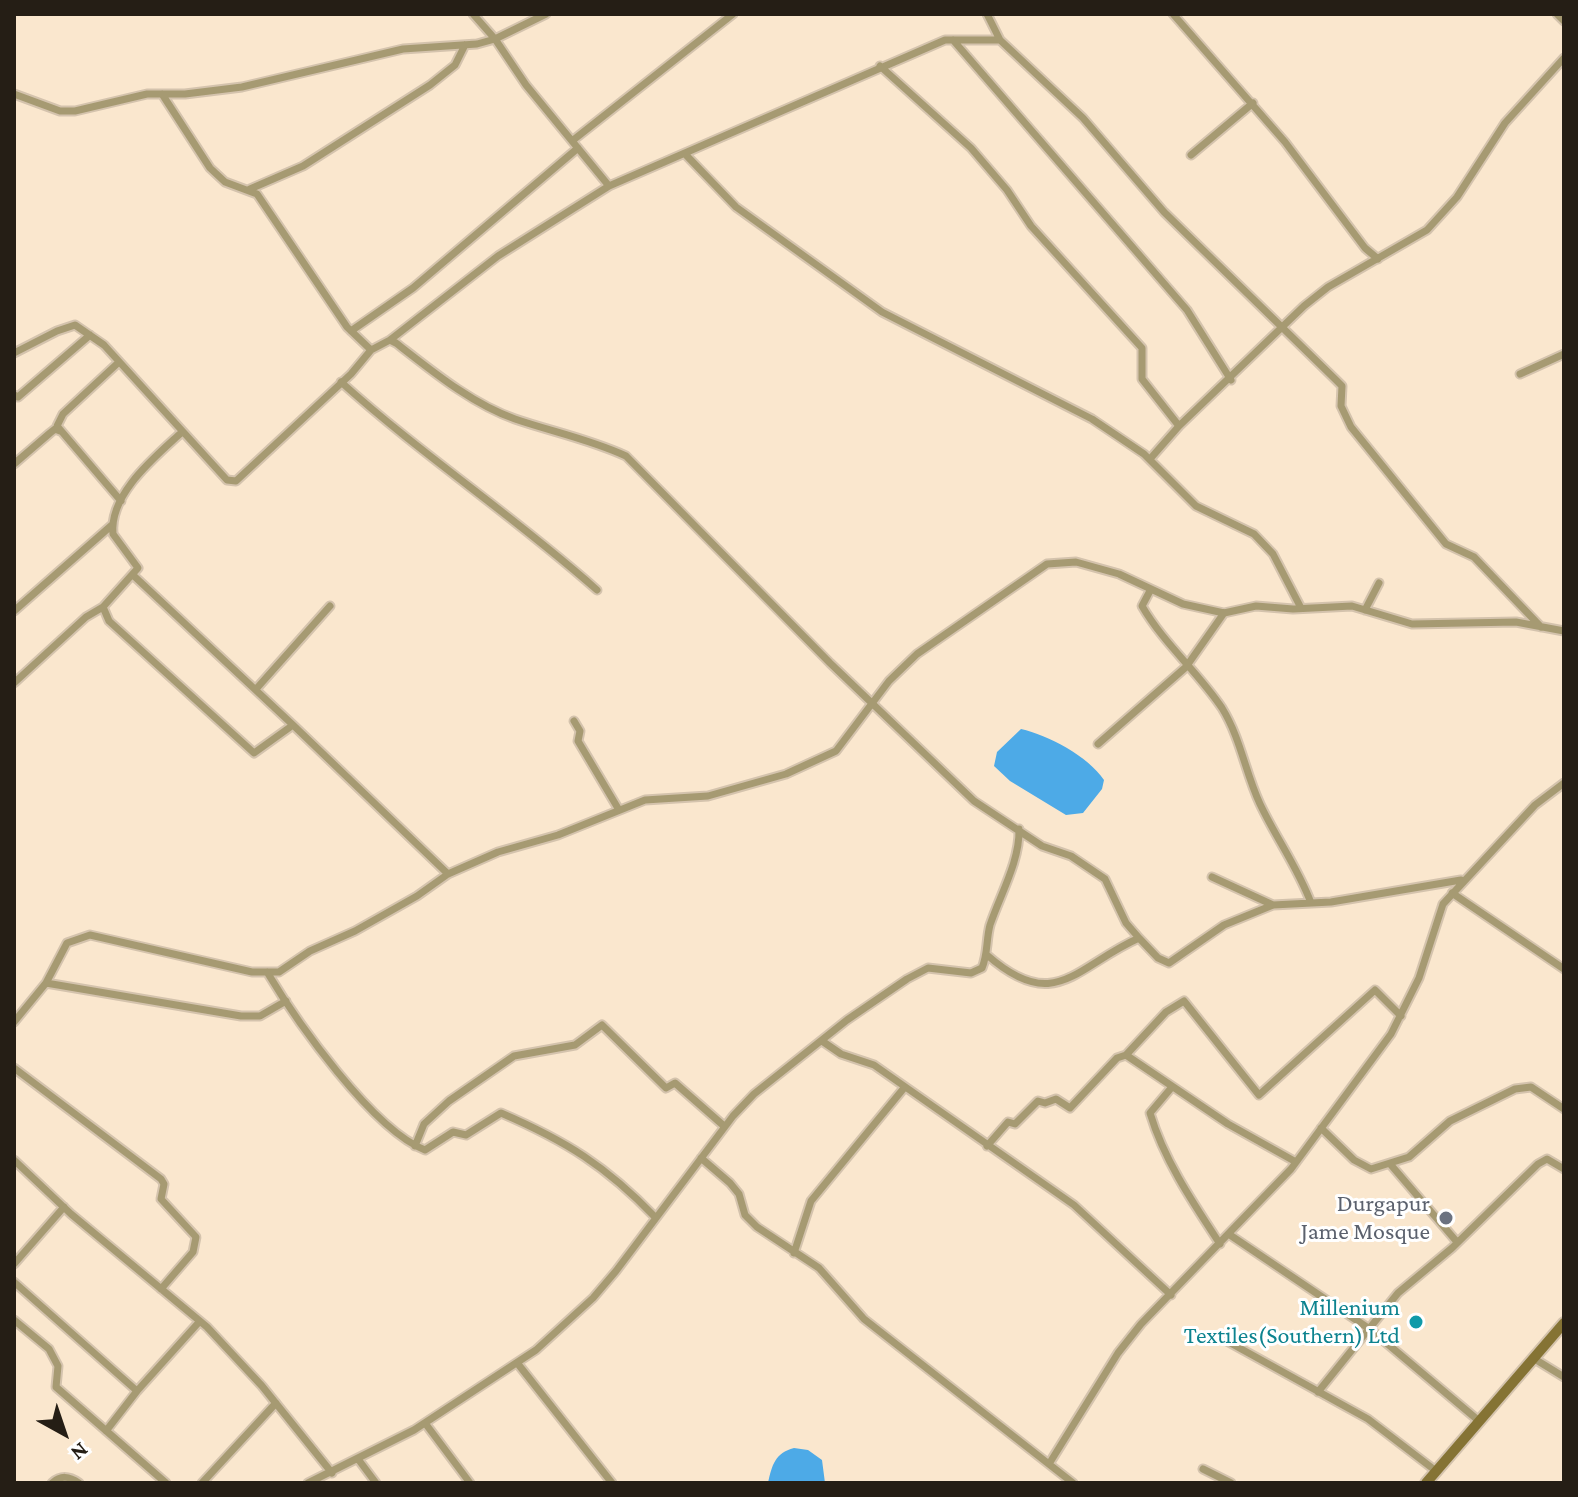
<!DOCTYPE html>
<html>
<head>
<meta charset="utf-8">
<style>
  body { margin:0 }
  #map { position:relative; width:1578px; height:1497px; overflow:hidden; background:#fae7ce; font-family:"Crimson Pro",serif }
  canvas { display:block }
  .frame { position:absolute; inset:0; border:16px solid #251e15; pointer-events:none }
  .north { position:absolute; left:24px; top:1393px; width:80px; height:80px; -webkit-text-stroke:6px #fff; paint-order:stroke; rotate:140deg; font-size:22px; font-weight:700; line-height:32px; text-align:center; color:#251e15 }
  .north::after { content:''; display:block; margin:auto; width:28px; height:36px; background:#251e15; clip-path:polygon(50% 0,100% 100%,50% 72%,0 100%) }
</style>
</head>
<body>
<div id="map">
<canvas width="1578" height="1497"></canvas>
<div class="frame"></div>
<div class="north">N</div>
</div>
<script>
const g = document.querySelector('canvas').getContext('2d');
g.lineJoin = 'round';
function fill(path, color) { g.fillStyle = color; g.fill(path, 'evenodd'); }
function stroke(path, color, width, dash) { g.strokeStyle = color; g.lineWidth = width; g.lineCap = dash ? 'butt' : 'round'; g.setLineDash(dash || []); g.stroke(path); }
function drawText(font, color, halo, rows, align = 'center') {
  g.font = font + ' "Crimson Pro",serif'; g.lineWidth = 6; g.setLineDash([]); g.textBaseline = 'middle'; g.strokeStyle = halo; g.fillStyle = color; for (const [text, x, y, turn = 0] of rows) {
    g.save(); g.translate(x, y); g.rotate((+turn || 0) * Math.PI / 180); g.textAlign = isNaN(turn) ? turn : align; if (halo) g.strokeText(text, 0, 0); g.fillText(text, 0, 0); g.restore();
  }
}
fill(new Path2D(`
  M1021,729c27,6 67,27 83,51l-2,9 -19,24 -17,2 -56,-34 -16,-15 3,-14z
  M794,1448l14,2 14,10 3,23h-57c4,-18 7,-30 26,-35z`), '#4daae7');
const minor = new Path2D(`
  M473,14l22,25 51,-25
  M987,14l13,26 83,78 81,94 172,168 6,6 -1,20 10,21 95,117 28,13 67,70
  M1173,14l112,128 80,106 13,11
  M1557,14l7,7
  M953,40l234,270 44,70
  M880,66l91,82 36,42 24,36 111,122v31l37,47
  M14,94l46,17h15l72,-17h38l57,-7 161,-38 74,-5 18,-5 31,46 83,101
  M162,94l48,74 15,14 32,12 90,133 24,23 19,-10 6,3c36,28 76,61 119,76 38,13 74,20 111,37l204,207 144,138 68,45 29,10 34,23 21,44 13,15
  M572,141l161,-127
  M686,155l50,52 146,105 210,107 52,35 52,52 58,28 19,20 28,54
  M1191,155l62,-52
  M250,189l53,-23 127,-81 25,-20 10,-20
  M351,331l62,-43 165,-140
  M390,340l108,-84 111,-70 336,-146h55
  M14,353l43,-22 18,-6 29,20 123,135 9,1 115,-107 20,-24
  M119,362l-56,52 -6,12 64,75
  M1520,374l44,-20
  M341,382c82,74 173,134 256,208
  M14,395l4,2 72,-62
  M182,432c-27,25 -73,62 -69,102l25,34 -35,39 6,14 145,132 39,-28 155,149
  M1150,459l29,-33 125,-120 24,-19 99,-57 30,-33 48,-74 59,-65
  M14,464l36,-31 5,-4 5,2
  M134,576l159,149
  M1151,589l-9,17c22,38 56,66 80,102 19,31 23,64 38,96 16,34 38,64 51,99
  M1365,610l14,-27
  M14,611l98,-86
  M14,683l72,-66 17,-10
  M257,688l73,-82
  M574,721l6,10 -2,10 41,69
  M1098,744l88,-77 38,-54
  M1212,877l61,28
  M1452,893l112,76
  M987,955c68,60 89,11 152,-17l19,20 11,5 55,-38 49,-20 58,-3 130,-22
  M267,972c30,50 105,157 158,178l28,-18 13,3 35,-22c65,28 105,53 154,104
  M46,983l195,33h19l26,-15
  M14,1022l32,-39 21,-40 23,-8 162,37h27l31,-21 45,-20 62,-35 31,-22 50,-22 60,-17 87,-35 63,-4 78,-22 50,-23 53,-70 28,-27 130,-90 29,-2 43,12 64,30 41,9 32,-7 37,3 59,-3 60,18 104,-2 48,9
  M822,1041l19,13 33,11 200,140 97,90
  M1126,1055l40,-43 18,-11 75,94 116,-105 26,26
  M14,1068l147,111 3,5 -3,15 35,38 -3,15 -32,37
  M1172,1087l-22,26c14,47 43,90 70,131
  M1321,1128l33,32 17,9 38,-12 41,-36 65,-32 16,-2 33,22
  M415,1146l9,-22 25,-23 65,-45 61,-11 27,-20 64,63 9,-5 49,43
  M987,1146l21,-24 7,2 23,-23 7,2 11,-4 14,9 47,-50 9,-3 102,69 68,38
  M701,1158l29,25 9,11 6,21 12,12 62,41 45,51 209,164
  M14,1160l57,54 136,113 55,59 70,87
  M1391,1165l66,77
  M1230,1235l141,95 108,91
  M794,1253l17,-52 93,-113
  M14,1264l50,-57
  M14,1282l123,109 -31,40
  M14,1320l35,29 9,17 -2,21 110,96
  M1225,1340l143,79 68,52
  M1533,1358l31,19
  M518,1364l94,119
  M137,1391l63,-70
  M1318,1392l80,-99 54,-45 86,-84 9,-5 17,10
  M425,1423l45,60
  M358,1459l18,24
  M1049,1464l69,-111 23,-29 150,-155 100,-135 28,-56 24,-74 92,-99 29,-22
  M1203,1469l28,14
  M52,1483c9,-8 17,-7 27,0
  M202,1483l74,-80
  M308,1483l106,-53 122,-80 57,-52 23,-27 117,-155 21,-22 93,-74 60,-41 21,-11 43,5 11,-5c6,-14 4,-28 8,-43 10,-30 30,-64 29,-96`);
const secondary = new Path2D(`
  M1426,1483l138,-160`);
stroke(minor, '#d4c3ad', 11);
stroke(secondary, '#d4c3ad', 14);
stroke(minor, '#a69a72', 7);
stroke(secondary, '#857334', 10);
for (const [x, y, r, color] of [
  [1446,1218,8,"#6b7280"],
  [1416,1322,8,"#0f9aa8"]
]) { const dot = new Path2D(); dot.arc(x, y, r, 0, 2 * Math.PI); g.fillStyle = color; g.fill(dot); stroke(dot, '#fff', 3); }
drawText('24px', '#5b616d', '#fff', [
  ["Durgapur",1430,1204],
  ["Jame Mosque",1430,1232]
], 'right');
drawText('24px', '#0d838f', '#fff', [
  ["Millenium",1400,1308],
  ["Textiles(Southern) Ltd",1400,1336]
], 'right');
</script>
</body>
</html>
